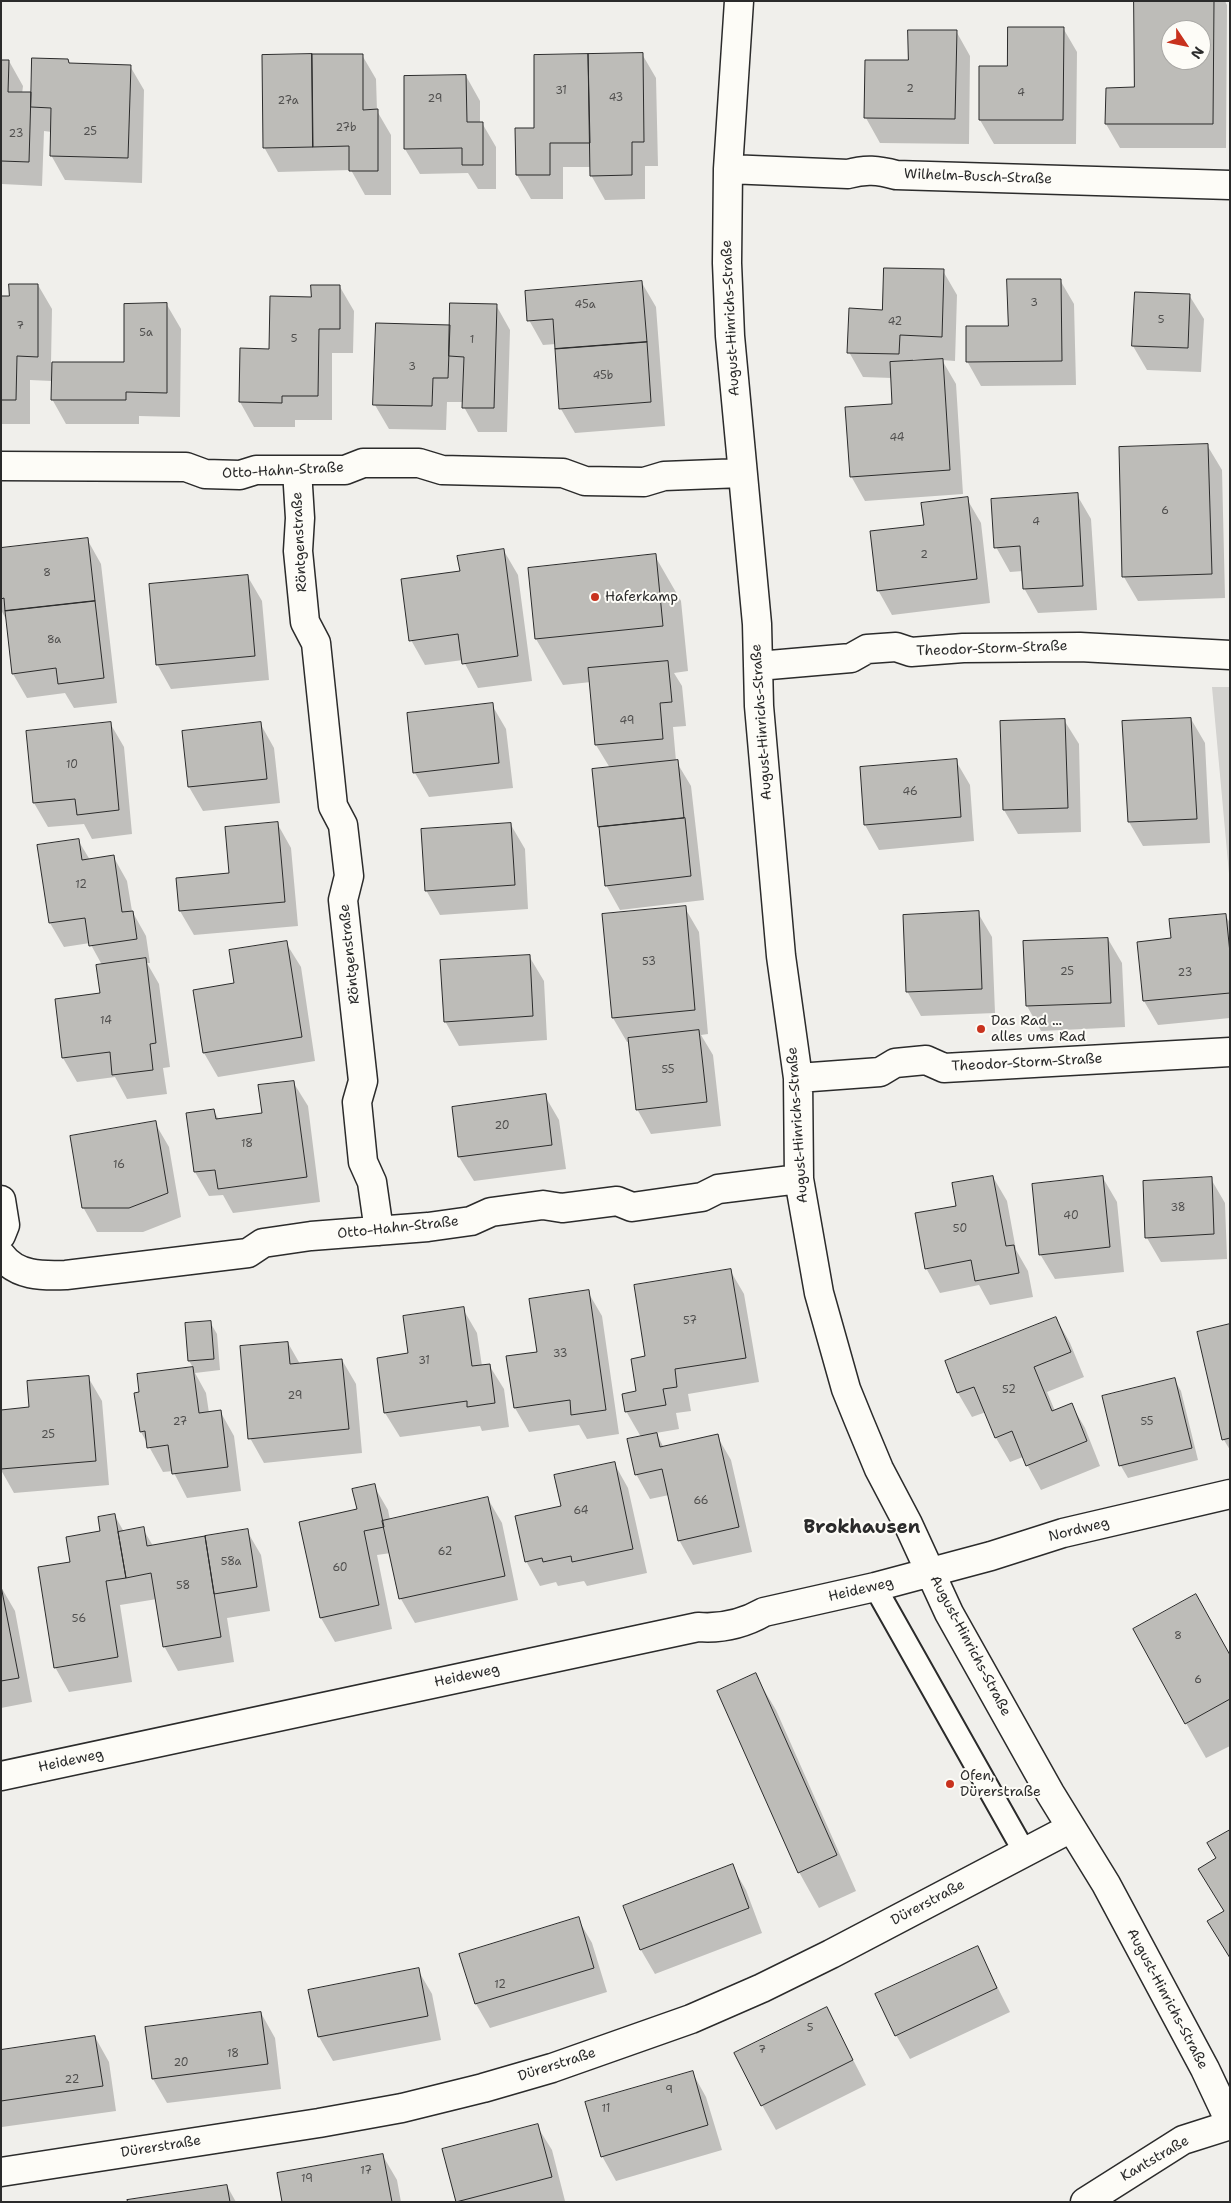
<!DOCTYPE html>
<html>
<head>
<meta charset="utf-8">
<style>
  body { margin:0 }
  #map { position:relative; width:1231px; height:2203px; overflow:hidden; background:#f0efeb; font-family:"Shantell Sans",sans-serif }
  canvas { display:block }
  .frame { position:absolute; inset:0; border:2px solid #2b2b2b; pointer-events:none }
  .north { position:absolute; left:1161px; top:20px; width:50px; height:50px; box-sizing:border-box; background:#fdfcf7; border:1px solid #a9a8a5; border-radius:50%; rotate:124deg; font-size:14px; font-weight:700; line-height:20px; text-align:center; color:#2b2b2b }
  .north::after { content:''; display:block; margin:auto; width:18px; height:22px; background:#c8321e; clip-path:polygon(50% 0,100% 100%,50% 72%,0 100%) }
</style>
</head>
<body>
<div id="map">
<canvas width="1231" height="2203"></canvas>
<div class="frame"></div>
<div class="north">N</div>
</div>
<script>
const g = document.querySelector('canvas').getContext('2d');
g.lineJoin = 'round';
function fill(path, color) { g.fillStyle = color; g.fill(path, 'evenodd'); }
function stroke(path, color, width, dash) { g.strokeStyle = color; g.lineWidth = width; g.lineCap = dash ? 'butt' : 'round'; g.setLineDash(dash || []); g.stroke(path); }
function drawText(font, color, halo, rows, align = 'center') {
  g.font = font + ' "Shantell Sans",sans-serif'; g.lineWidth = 4; g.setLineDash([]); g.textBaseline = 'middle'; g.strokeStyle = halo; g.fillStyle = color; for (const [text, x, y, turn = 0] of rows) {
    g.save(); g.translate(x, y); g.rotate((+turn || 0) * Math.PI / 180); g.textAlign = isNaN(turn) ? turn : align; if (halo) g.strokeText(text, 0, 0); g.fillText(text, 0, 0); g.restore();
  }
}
fill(new Path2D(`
  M1212,687h18v198z`), '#d3d2cf');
fill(new Path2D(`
  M1136,1h89l2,4 -1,143h-106l-14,-24 30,-35zM1171,30h30v30h-30z
  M1063,28l14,24 -1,92h-82l-14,-24 28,-53z
  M956,31l14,25 -1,88 -89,-1 -14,-25v-57h43z
  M642,54l14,24 2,88h-13v33l-40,1 -14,-25v-8h-28v32h-32l-14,-24 -1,-46h20z
  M362,55l14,24 1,32 14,24v60h-26l-14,-25 -73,2 -14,-25z
  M68,60l2,4 60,2 14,24 -2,93 -77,-3 -14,-25 1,-23 -8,-1 -2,55 -40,-2 -1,-123h8l14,25 -1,8h10z
  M466,76l14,25v22h2l14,24v42h-18l-10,-16 -48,1 -15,-25v-72z
  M943,271l14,24 -2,66 -13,-1 14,24 7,110 -98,7 -14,-25 43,-71 -2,-27 -29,-1 -14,-25 34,-41zM913,359h11v2l-11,1z
  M1060,280l14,24 2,81 -95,1 -14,-25 42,-34z
  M642,283l14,24 9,119 -90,7 -14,-24 -5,-65 -13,1 -14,-25z
  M38,285l14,24 -1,54 74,1 42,-59 14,24 -1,88 -41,-1v8h-73l-14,-25v-18l-22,-1v44h-29v-127h9z
  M340,287l14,24 -1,42h-21v67h-37v7h-41l-14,-25 1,-52h29l43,-52z
  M1189,295l15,24 -3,53 -54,-2 -14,-24z
  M496,305l14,25 -3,102h-29l-14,-25v-5h-17l-1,28 -57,-1 -14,-24 76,-79z
  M1207,445l15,25 3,128 -87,3 -14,-24z
  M1077,495l14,24 6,91 -59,3 -14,-25 -1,-17 -13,1 -14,-25z
  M967,499l14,24 9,80 -98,12 -14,-25 47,-64z
  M87,539l14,25 16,139 -43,5 -9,-15 -38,5 -14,-24 -6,-53 -6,-11v-60z
  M504,551l14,24 14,106 -54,7 -15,-28 -38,5 -14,-25 50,-68z
  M655,556l26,45 7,70 -14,2 8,13 4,40 -13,1 3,34 15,25 13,114 -84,10 -14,-25 -13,-115 17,-2 -14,-23 -5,-63 -28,3 -27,-46 -7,-70z
  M248,577l14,24 7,79 -98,9 -14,-25z
  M492,705l14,24 7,59 -84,9 -14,-24z
  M1191,719l14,24 5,100 -67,3 -14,-24z
  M1064,720l15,24 2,88 -63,2 -14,-24z
  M110,723l14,24 8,87 -40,5 -8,-15 -36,3 -14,-24 -7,-71z
  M260,723l14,25 6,55 -77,8 -14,-24 -6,-55z
  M956,761l14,24 4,56 -95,9 -14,-25 -4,-56z
  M277,823l14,25 7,78 -104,9 -14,-24 -2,-32 52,-4z
  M511,825l14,24 3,60 -88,6 -14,-25z
  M78,840l12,20 23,-4 14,25 5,30 14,25 4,27h-3l12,21 11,83 -7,1 4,26 -40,5 -12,-22 -38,5 -14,-24 38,-64 1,-29 -12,-22 -26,4 -14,-24z
  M685,908l14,24 9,102 -7,1 12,20 8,71 -70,8 -14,-25 -7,-67h-3l-14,-24z
  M978,913l14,24 3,76 -74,3 -14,-25z
  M1225,915l5,8v95l-72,7 -14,-24 -6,-58 34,-4z
  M1108,939l14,24 3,64 -84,4 -14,-25 -2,-64z
  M286,943l15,24 14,94 -97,16 -14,-24 31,-69z
  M529,956l15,25 3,59 -88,6 -14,-25z
  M293,1082l15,24 12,96 -87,11 -10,-18 -14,1 -14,-24 -7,-58 26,-3 5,9 44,-6z
  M545,1096l14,24 7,49 -92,12 -15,-24z
  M155,1123l14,24 12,70 -38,15h-46l-14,-25z
  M993,1177l14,24 9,49 12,21 5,26 -43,8 -11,-20 -39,8 -14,-25 31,-61z
  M1103,1178l14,24 7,70 -69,7 -15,-25z
  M1211,1179l14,24 2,56 -66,3 -14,-24z
  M730,1270l14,24 15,88 -71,12 3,17 -15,2 3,16 -23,4 8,15 53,-12 14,24 21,92 -59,13 -14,-25 -10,-45 -19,4 -14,-25 5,-37 -15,-26 12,-19 9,-35z
  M588,1292l14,24 17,118 -32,5 -8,-14 -50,7 -14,-24 23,-55z
  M463,1309l14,24 5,33 7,-1 15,24 5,38 -27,4 -2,-5 -80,11 -15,-24 24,-58z
  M1056,1318l14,25 14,34 -37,15 8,19 16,-7 14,24 15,38 -59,24 -18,-33 -13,5 -14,-24 -10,-26 -14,5 -14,-24 -12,-31z
  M210,1322l7,12 3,36 -25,3 11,20 3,20 11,-2 14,25 7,55 -54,7 -14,-27 -10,1 -22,-40 -5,-38 4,-1 -2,-18 56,-6 -5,-8z
  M1230,1325v125l-6,-10z
  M288,1343l12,21 42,-4 14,24 6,69 -98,10 -14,-25z
  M88,1377l14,24 7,84 -95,8 -13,-23v-59l30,-2z
  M1174,1379l7,12 17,69 -70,18 -7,-12 -18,-69z
  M614,1463l14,25 19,85 -60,13 -3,-5 -26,5 -2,-4 -16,4 -14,-25 36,-54z
  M374,1486l14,24 2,10 98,-21 14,24 16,77 -103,23 -14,-24 -10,-46 -14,2 15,74 -57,13 -14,-24 37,-108z
  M115,1516l9,16 19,-3 10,17 94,-15 14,24 9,56 -43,7 7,44 -56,9 -14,-25 -7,-47 -37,6 12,77 -63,10 -14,-25 16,-104z
  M1,1587l14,24 17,91 -31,6z
  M1230,1656v90l-24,12 -20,-35z
  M755,1675l21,35 80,181 -37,17 -20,-36z
  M732,1866l14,24 16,43 -107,41 -14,-24z
  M578,1919l14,24 15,49 -117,36 -14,-24 -15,-49z
  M977,1947l33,65 -100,47 -14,-24z
  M418,1970l14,24 9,46 -108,21 -14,-24z
  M827,2009l39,76 -90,45 -14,-25z
  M261,2013l14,25 6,51 -114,14 -14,-24 -6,-51z
  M95,2037l14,25 7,49 -114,16 -1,-76z
  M692,2072l14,25 16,53 -106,31 -14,-25z
  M537,2126l15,24 13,51 -107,1 -14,-52z
  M383,2156l14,24 4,22h-118z
  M227,2186l9,16h-107z`), '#0003');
const building = new Path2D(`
  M1134,1h80l-1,123h-108l1,-36 28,-1zM1171,30h30v30h-30z
  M1008,27h56l-1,93h-84v-54h28z
  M908,30h49l-2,89 -91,-1 1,-58h43z
  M643,53l1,89h-12v33l-42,1 -2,-122z
  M312,54l1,93 -50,1 -1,-93z
  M312,54h51v56l15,-1v62h-29v-25l-36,1z
  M588,54l2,89h-40v32h-34l-1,-47h19v-73z
  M32,58l36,1 1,4 62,2 -3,93 -78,-2 1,-48 -20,-1z
  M1,60h8l-1,32h23l-2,70 -28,-1z
  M466,75l1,47h16v43h-21v-17l-58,1v-73z
  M884,268l60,1 -2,68 -42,-2 -1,19 -52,-1 2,-45 33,2z
  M1007,279h54l1,82 -96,1v-36h42z
  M642,281l5,61 -92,7 -2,-30 -26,2 -2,-30z
  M9,284h29v73l-21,-1 -1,44h-15v-104h8z
  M311,285h29v44h-21l-1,67h-36v7l-43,-1 1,-54 29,1 1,-53 41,1z
  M1135,292l55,2 -2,54 -56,-2z
  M167,303v90l-41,-1v8h-75l1,-38h72v-58z
  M450,303l47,1 -3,104h-32l2,-51 -15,-1z
  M376,323l74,2 -2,53h-15l-1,28 -59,-1z
  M647,342l4,60 -92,7 -4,-60z
  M943,359l7,111 -100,7 -5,-70 47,-3 -2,-42z
  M1208,444l4,130 -90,3 -3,-130z
  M1078,493l5,93 -60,3 -3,-43 -26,2 -3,-49z
  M968,497l9,82 -100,12 -7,-60 54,-6 -3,-22z
  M88,538l7,63 -90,10 -1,-13 -3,1v-51z
  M504,549l14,107 -56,8 -4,-30 -49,7 -8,-62 59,-8 -3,-15z
  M656,554l7,72 -128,13 -7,-71z
  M248,575l7,81 -99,9 -7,-81z
  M95,601l9,77 -46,6 -2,-16 -44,6 -7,-63z
  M668,661l4,41 -12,1 3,36 -68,6 -7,-77z
  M493,703l6,60 -86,10 -6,-60z
  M1191,718l6,101 -69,3 -6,-101z
  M1065,719l3,89 -65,2 -3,-89z
  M111,722l8,88 -42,5 -2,-16 -42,4 -7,-72z
  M261,722l6,57 -79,8 -6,-56z
  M957,759l4,58 -97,8 -4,-58z
  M678,760l6,58 -86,9 -6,-58z
  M685,818l6,58 -86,10 -6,-59z
  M278,822l7,80 -106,9 -3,-33 53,-5 -4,-46z
  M511,823l4,62 -90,6 -4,-62z
  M79,839l3,21 32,-5 8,57 11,-1 4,28 -48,7 -4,-28 -36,5 -12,-78z
  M686,906l9,104 -83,8 -10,-104z
  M979,911l3,78 -76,3 -3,-77z
  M1226,914l4,39v40l-87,8 -6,-59 34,-4 -2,-19z
  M1108,938l3,65 -85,3 -3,-65z
  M287,941l15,96 -99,16 -10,-63 41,-7 -5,-33z
  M530,955l3,61 -89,6 -4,-62z
  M146,958l10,85 -6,1 3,26 -41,5 -2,-23 -48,6 -7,-59 45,-6 -4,-28z
  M699,1030l8,72 -71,8 -8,-72z
  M294,1081l13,96 -89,12 -3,-19 -21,2 -8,-59 28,-4 2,10 46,-6 -4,-28z
  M546,1094l6,51 -94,12 -6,-50z
  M156,1121l12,72 -39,15h-47l-12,-72z
  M993,1176l13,70 8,-1 5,28 -44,8 -4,-21 -46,9 -10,-56 41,-7 -4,-23z
  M1103,1176l7,71 -71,8 -7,-71z
  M1212,1177l2,57 -69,4 -2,-57z
  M731,1269l15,89 -71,11 2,18 -14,2 3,16 -41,7 -3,-18 14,-3 -5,-32 14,-3 -11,-71z
  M589,1290l17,120 -35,5 -1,-15 -56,8 -8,-52 31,-4 -8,-53z
  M464,1307l8,59 18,-2 5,39 -28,4v-6l-83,12 -7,-55 31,-5 -5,-37z
  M1056,1317l15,35 -37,15 18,44 20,-8 15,38 -61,25 -14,-35 -17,7 -21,-51 -17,6 -12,-32z
  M211,1321l3,38 -26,2 -3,-38z
  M1230,1324v114l-8,2 -25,-108z
  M288,1342l2,22 52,-5 7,70 -101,10 -8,-93z
  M193,1367l6,46 22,-3 7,57 -56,7 -4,-29 -21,3 -2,-17 -5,1 -6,-39 5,-1 -2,-18z
  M89,1376l7,85 -95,8v-59l28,-3 -2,-26z
  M1175,1378l17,70 -73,18 -17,-70z
  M657,1433l3,14 58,-13 21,93 -61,14 -16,-72 -27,6 -8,-36z
  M615,1462l18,87 -61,13 -1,-6 -28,6 -1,-4 -17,4 -10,-46 46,-10 -7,-31z
  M375,1484l9,43 -20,4 15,74 -59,13 -21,-96 58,-13 -5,-20z
  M488,1497l17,79 -106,23 -17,-78z
  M115,1514l11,64 -20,3 12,76 -64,11 -16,-101 32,-5 -4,-25 34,-6 -2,-14z
  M144,1527l3,19 58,-10 16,101 -58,10 -12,-74 -25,5 -8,-46z
  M248,1529l9,58 -43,7 -9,-58z
  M1,1586l18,92 -18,3z
  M1196,1594l34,61v44l-45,25 -52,-95z
  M756,1673l81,182 -39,18 -81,-182z
  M1230,1830v128l-23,-37 17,-10 -26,-42 18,-11 -9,-15z
  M733,1864l16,44 -109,42 -17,-44z
  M579,1917l15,51 -119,36 -16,-50z
  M978,1946l19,42 -102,48 -20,-42z
  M419,1968l9,48 -110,21 -10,-47z
  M827,2007l26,53 -92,46 -27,-53z
  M261,2012l7,52 -116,15 -7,-52z
  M95,2036l8,50 -102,15v-51z
  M693,2071l15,54 -107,32 -16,-55z
  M538,2124l14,53 -96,25 -14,-53z
  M383,2154l9,48h-110l-5,-29z
  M227,2185l3,17h-102l-1,-2z`);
fill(building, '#bdbcb8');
stroke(building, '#2b2b2b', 1);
const service = new Path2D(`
  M875,1587l150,266`);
const minor = new Path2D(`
  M739,1l-11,168 -1,94 3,73 27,288 2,82 22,250 17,122 1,101 20,114 27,96 13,32 20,48 29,55 41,89 101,180 56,91 99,185 25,53
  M728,169l120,5c17,-5 30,-4 48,1l334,10
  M1,466l185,1 19,7 35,1 16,-5h89l18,-7h56l23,7 121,3 22,8 59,1 20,-6 78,-3
  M297,470l3,48 -2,33 7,71 11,21 17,163 10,19 6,51 -6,24 20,181 -6,21 6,60 9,20 7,49
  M758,666l93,-8 16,-9 29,-2 15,5 52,-4 117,-1 150,8
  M798,1078l82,-6 15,-9 31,-3 18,8 286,-16
  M1,1200l4,25 -4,10
  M1,1255c15,21 41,21 65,20l182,-22 15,-10 48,-7 117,-9 43,-6 20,-9 52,-7 19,3 55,-7 15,6 70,-10 16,-8 81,-10
  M1,1776l697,-149c25,2 45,-3 66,-15l111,-25 116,-31 72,-23 167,-39
  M1,2172l318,-49 83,-15 81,-20 69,-20 139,-49 71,-31 69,-34 240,-126
  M1085,2202l98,-62 47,-15`);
stroke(service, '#2b2b2b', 25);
stroke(minor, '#2b2b2b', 31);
stroke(service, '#fdfcf7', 21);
stroke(minor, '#fdfcf7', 28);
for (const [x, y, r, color] of [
  [595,597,5,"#c8321e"],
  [981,1029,5,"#c8321e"],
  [950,1784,5,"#c8321e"]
]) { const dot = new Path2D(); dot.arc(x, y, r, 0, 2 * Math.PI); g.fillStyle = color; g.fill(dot); stroke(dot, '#fdfcf7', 2); }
drawText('11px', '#504f4e', null, [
  ["2",910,89],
  ["31",561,91],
  ["4",1021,93],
  ["43",616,98],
  ["29",435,99],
  ["27a",288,101],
  ["27b",346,128],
  ["25",90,132],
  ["23",16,134],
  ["3",1034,303],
  ["45a",585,305],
  ["5",1161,320],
  ["42",895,322],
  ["7",20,326],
  ["5a",146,333],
  ["5",294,339],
  ["1",472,340],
  ["3",412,367],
  ["45b",603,376],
  ["44",897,438],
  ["6",1165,511],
  ["4",1036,522],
  ["2",924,555],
  ["8",47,573],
  ["8a",54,640],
  ["49",627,721],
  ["10",72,765],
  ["46",910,792],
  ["12",81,885],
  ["53",649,962],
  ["25",1067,972],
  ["23",1185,973],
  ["14",106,1021],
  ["55",668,1070],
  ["20",502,1126],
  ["18",247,1144],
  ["16",119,1165],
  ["38",1178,1208],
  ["40",1071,1216],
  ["50",960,1229],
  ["57",690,1321],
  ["33",560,1354],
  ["31",424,1361],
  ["52",1009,1390],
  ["29",295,1396],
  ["27",180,1422],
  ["55",1147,1422],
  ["25",48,1435],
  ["66",701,1501],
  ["64",581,1511],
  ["62",445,1552],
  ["58a",231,1562],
  ["60",340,1568],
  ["58",183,1586],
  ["56",79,1619],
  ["8",1178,1636],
  ["6",1198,1680],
  ["12",500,1985],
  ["5",810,2028],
  ["7",762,2050],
  ["18",233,2054],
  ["20",181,2063],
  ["22",72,2080],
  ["9",669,2090],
  ["11",606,2109],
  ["17",366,2171],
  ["19",307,2179]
]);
drawText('14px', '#2b2b2b', '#fdfcf7', [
  ["Wilhelm-Busch-Straße",978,177,2],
  ["August-Hinrichs-Straße",731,318,-93],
  ["Otto-Hahn-Straße",283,471,-3],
  ["Röntgenstraße",300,542,-93],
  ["Theodor-Storm-Straße",992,649,-2],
  ["August-Hinrichs-Straße",762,722,-94],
  ["Röntgenstraße",350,954,-96],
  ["Theodor-Storm-Straße",1027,1063,-3],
  ["August-Hinrichs-Straße",798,1125,-94],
  ["Otto-Hahn-Straße",398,1228,-6],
  ["Nordweg",1079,1530,-14],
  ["Heideweg",861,1590,-13],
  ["August-Hinrichs-Straße",970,1646,62],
  ["Heideweg",467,1676,-12],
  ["Heideweg",71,1761,-12],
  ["Dürerstraße",928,1903,-28],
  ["August-Hinrichs-Straße",1167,1999,62],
  ["Dürerstraße",557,2065,-18],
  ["Dürerstraße",161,2147,-9],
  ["Kantstraße",1155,2159,-30]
]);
drawText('14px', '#2b2b2b', '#fdfcf7', [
  ["Haferkamp",605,597],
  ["Das Rad ...",991,1021],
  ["alles ums Rad",991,1037],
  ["Ofen,",960,1776],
  ["Dürerstraße",960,1792]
], 'left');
drawText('bold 19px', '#2b2b2b', '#fdfcf7', [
  ["Brokhausen",862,1528]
]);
</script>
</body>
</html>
